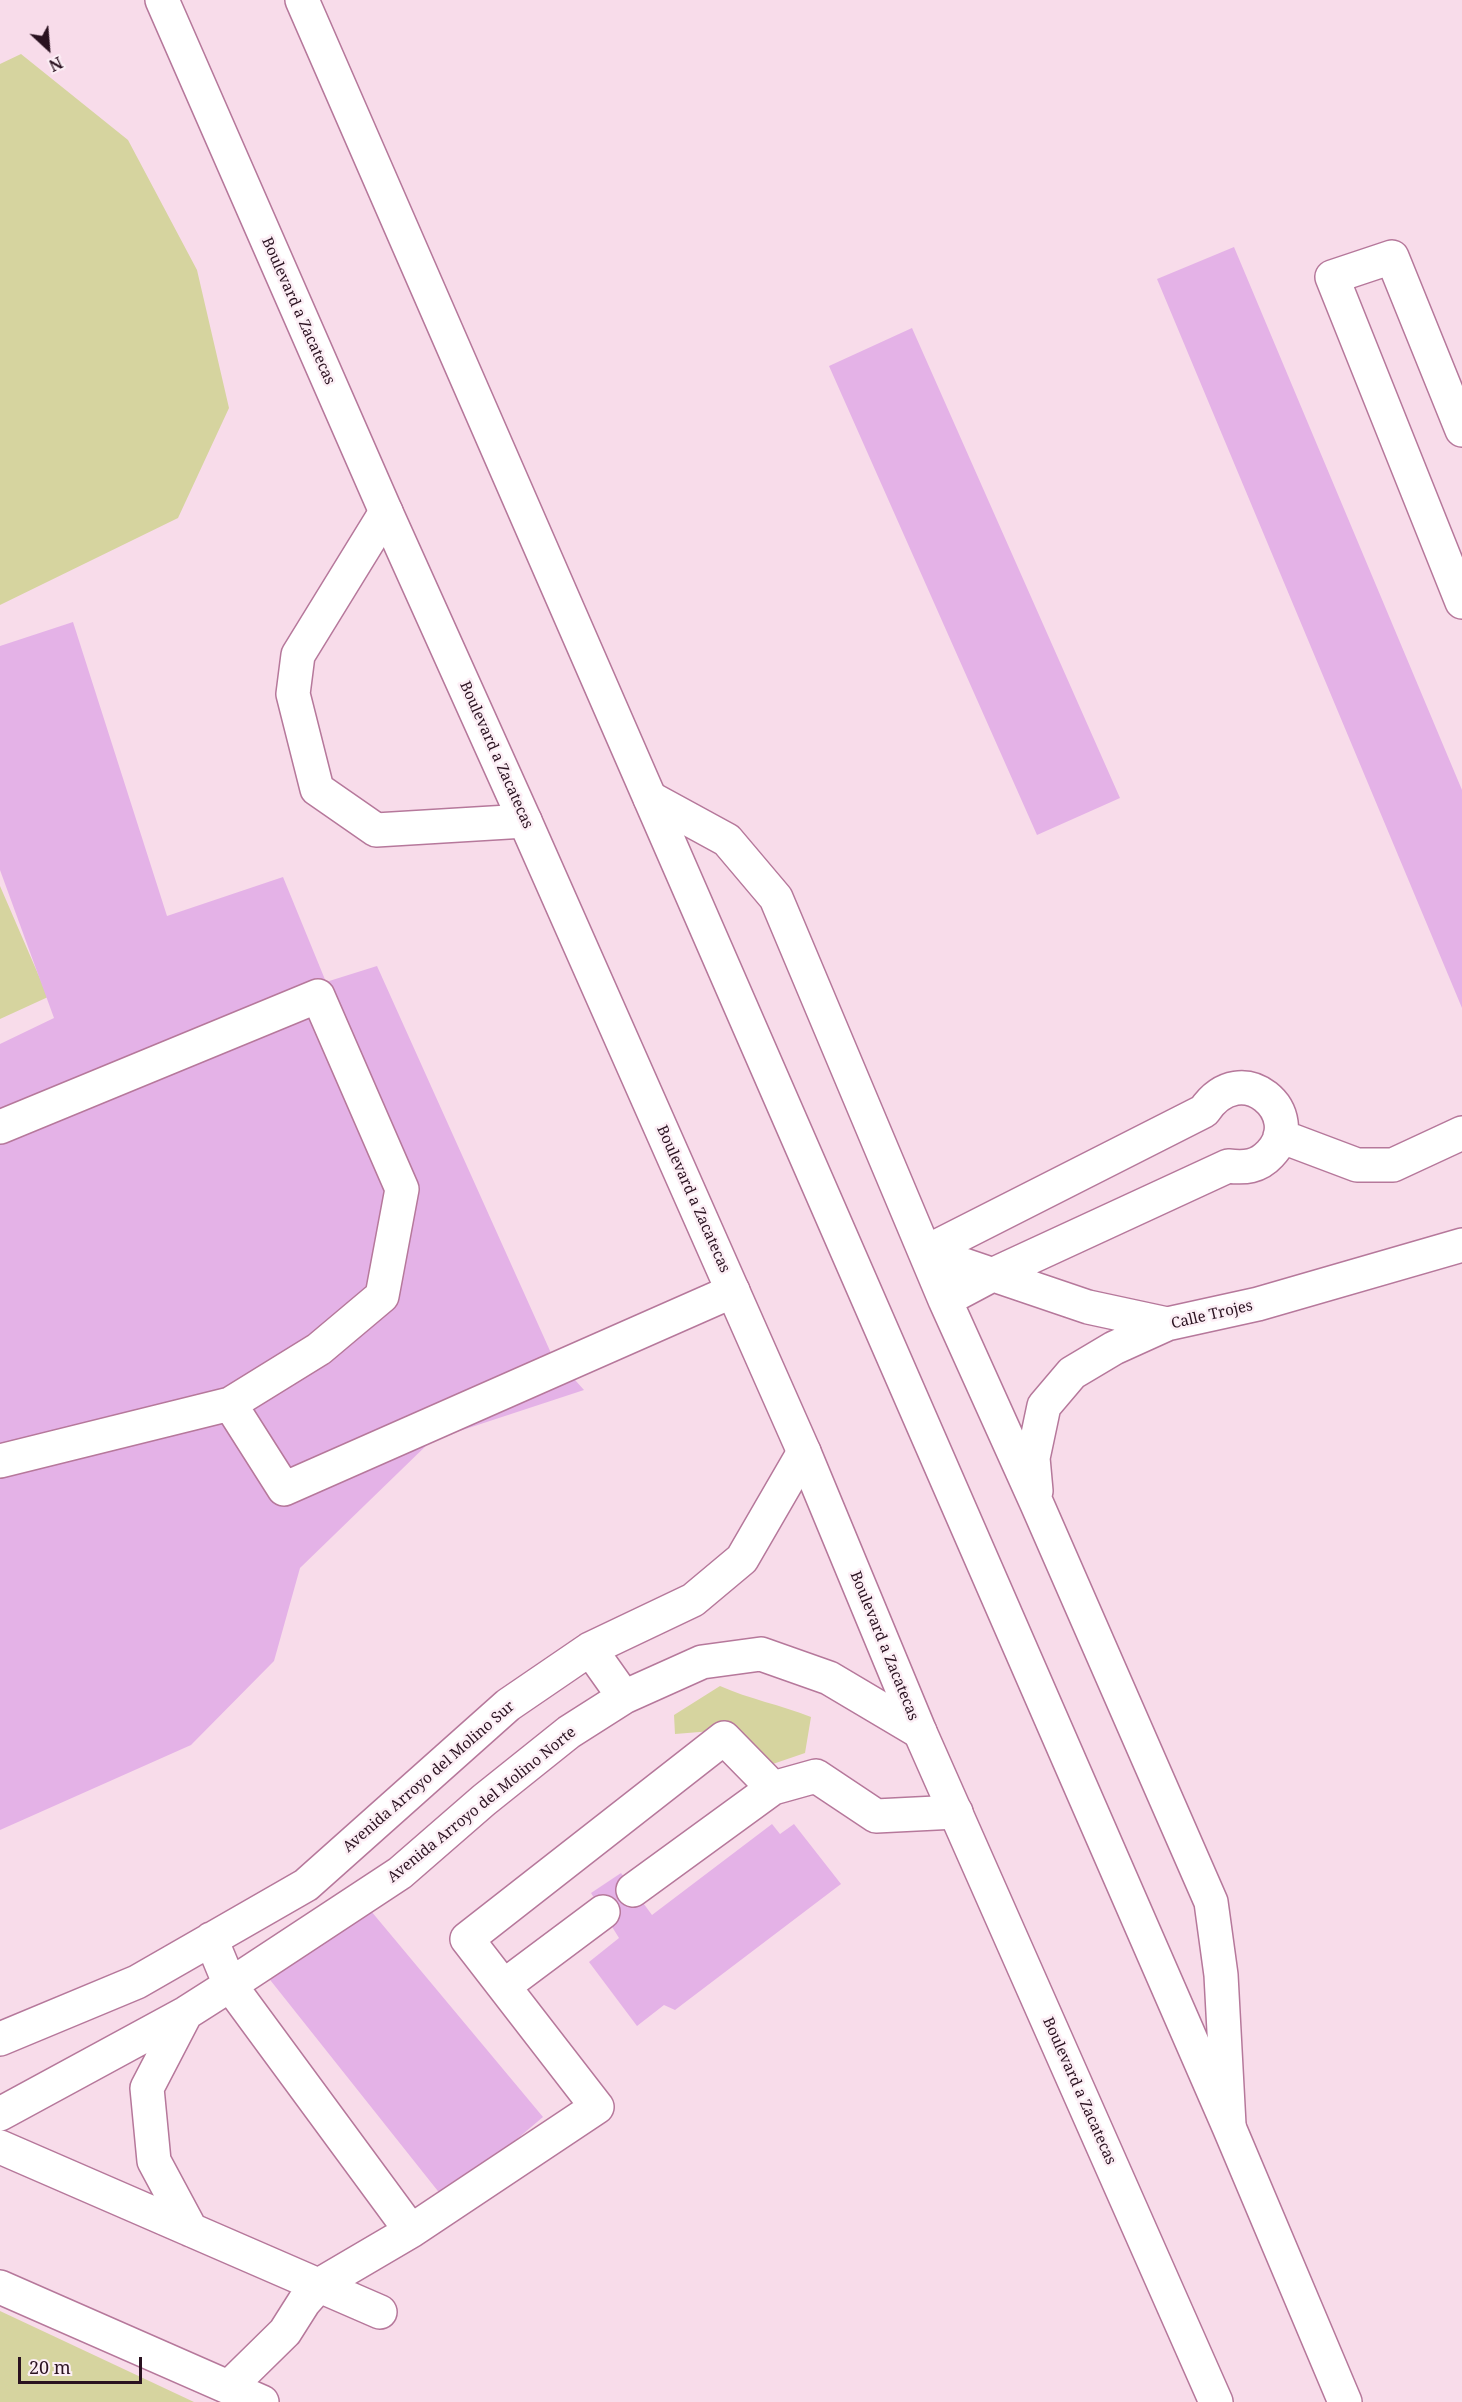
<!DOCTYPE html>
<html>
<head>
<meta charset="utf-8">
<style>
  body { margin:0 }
  #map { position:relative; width:1462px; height:2402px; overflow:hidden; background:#f8dcea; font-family:"Noto Serif",serif }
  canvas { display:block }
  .north { position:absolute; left:18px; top:18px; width:60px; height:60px; -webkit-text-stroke:4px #fceef5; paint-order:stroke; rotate:154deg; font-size:16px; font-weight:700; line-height:24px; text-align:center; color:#2a1220 }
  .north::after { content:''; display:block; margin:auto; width:21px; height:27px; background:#2a1220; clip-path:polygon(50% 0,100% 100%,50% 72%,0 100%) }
  .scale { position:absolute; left:18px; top:2357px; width:124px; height:27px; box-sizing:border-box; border:3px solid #2a1220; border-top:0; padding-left:8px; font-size:18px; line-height:21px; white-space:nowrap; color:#2a1220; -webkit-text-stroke:4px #fceef5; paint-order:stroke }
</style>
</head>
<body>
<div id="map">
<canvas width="1462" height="2402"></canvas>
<div class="north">N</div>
<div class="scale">20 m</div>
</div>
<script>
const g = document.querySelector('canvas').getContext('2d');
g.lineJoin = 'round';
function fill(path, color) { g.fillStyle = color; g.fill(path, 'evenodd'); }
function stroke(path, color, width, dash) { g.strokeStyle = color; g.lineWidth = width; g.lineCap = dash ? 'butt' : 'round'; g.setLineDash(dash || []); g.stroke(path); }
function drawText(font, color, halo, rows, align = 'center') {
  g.font = font + ' "Noto Serif",serif'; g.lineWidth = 5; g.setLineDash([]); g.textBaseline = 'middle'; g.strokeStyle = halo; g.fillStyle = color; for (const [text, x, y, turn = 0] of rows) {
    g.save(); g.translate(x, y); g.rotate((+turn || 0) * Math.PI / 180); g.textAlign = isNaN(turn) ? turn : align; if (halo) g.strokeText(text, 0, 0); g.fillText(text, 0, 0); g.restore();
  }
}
fill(new Path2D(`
  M21,54l107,86 69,130 32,138 -51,110 -178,87v-541z
  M0,886l48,111 -48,22z
  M720,1686c29,13 61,19 91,31l-6,36 -38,13 -55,-35 -37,3 -1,-19z
  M0,2311l194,91h-194z`), '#d6d49f');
fill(new Path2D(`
  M1234,247l228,543v218l-305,-729z
  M912,328l208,470 -83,37 -208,-469z
  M73,622l94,294 116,-39 43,105 51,-16 174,387 33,37 -152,50 -132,128 -26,93 -83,84 -191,85v-786l54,-26 -54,-148v-224z
  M772,1824l8,10 14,-10 47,60 -166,126 -11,-5 -27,21 -48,-64 30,-24 -28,-45 30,-20 31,42z
  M366,1905l177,212 -98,83 -178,-224z`), '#e4b2e7');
const minor = new Path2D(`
  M1462,430l-70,-173 -60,20 130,325
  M386,512l-88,143 -5,39 24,95 59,41 149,-9
  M650,798l77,42 49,58 169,402 92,204 174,398 10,73 8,150
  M0,1127l318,-131 84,193 -20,107 -63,53 -89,55 -230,57
  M1280,1136l77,29h36l69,-32
  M926,1252l278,-141c38,-57 104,4 66,43 -12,13 -25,14 -42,12l-236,109 -47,25
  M926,1252l162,55 79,17
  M230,1404l54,85 449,-198
  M1036,1491l-3,-33 11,-52 28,-33 42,-25 53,-24 91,-20 204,-59
  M590,1649l34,48
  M633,1890l140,-102
  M211,1939l19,46 181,246
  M504,1986l99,-74
  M186,2013l-39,75 7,73 37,69
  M0,2039l137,-57 169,-97 202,-180 82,-56 103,-49 49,-41 62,-107
  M0,2114l186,-101 44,-28 170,-112 84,-73 85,-68 55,-35 78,-35 59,-8 68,24 91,54
  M0,2147l380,165
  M0,2287l262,115
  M229,2387l56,-55 19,-30 15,-17 92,-54 186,-124 -130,-168 257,-201 49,50 43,-12 60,40 80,-4`);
const major = new Path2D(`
  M162,0l224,512 139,309 279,631 116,280 296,670
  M302,0l927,2127 116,275`);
stroke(minor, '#b6789b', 36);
stroke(major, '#b6789b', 36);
stroke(minor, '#fff', 33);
stroke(major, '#fff', 33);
drawText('15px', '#2a1220', '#fceef5', [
  ["Boulevard a Zacatecas",298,311,66],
  ["Boulevard a Zacatecas",496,755,66],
  ["Boulevard a Zacatecas",693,1199,66],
  ["Calle Trojes",1212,1315,-13],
  ["Boulevard a Zacatecas",884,1646,68],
  ["Avenida Arroyo del Molino Sur",429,1777,-41],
  ["Avenida Arroyo del Molino Norte",482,1805,-39],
  ["Boulevard a Zacatecas",1079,2091,66]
]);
</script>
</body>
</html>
